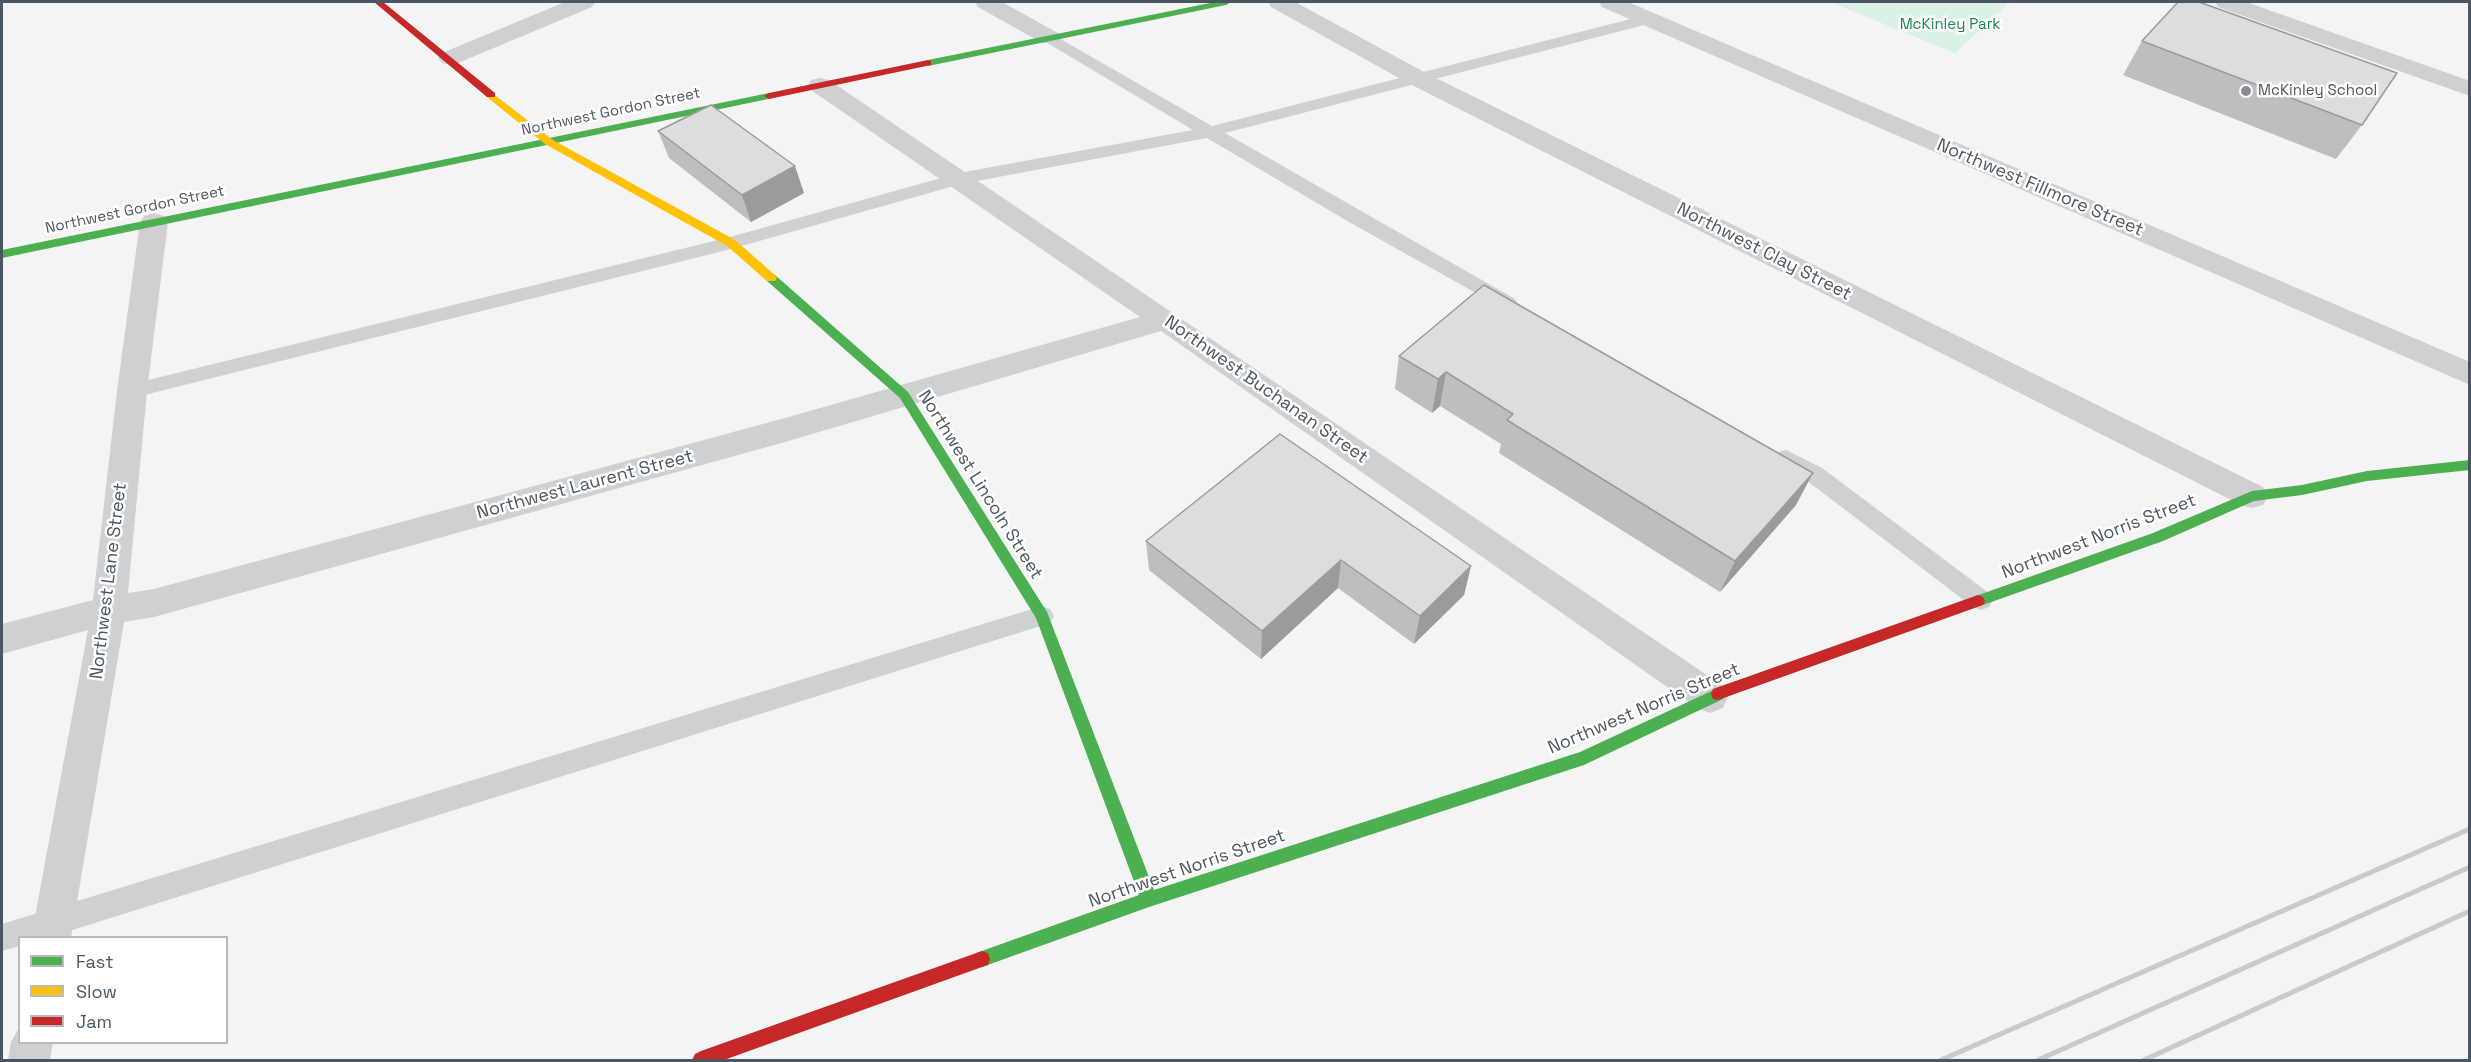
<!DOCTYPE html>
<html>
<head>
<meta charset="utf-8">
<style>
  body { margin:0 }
  #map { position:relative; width:2471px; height:1062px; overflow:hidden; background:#f4f4f4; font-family:"Space Grotesk",sans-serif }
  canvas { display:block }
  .frame { position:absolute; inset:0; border:3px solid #4a5661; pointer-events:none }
  .legend { position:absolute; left:18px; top:936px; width:210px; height:108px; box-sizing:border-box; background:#fff; border:2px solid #b7bbc0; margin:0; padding:8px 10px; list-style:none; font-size:18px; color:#4a5661 }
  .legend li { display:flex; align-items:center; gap:12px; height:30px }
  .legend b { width:30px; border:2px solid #b7bbc0 }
</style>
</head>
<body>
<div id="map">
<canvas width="2471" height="1062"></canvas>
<div class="frame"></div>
<ul class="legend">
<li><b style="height:8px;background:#4caf50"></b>Fast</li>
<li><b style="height:8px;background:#ffc107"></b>Slow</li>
<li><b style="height:8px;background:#c62828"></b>Jam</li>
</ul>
</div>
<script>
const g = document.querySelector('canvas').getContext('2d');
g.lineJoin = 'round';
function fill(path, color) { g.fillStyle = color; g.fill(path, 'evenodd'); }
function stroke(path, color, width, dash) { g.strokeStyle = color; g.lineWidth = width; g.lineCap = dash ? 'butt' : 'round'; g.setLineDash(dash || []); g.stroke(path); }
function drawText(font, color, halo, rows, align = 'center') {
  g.font = font + ' "Space Grotesk",sans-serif'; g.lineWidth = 5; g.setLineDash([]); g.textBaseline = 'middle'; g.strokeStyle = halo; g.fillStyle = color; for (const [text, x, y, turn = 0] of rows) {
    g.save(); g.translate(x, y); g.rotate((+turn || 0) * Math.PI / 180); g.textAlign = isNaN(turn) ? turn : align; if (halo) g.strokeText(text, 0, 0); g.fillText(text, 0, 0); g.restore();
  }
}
fill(new Path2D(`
  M1830,2h180l-55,51z`), '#d9f2e3');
fill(new Path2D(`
  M1650,14l6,2 2,3 -2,3 -431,111 290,166 3,5 -3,5 -7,2 -159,-89 -142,-84 -246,46 -230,65 -599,149 -7,-2 -3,-5 3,-5 7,-2 598,-147 229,-64 234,-43 -149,-89 -2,-3 2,-3 6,-2 162,93z
  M1786,450l36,18 167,125 4,7 -4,7 -8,3 -8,-3 -167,-127 -28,-16 -3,-6 3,-6z
  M1042,606l8,3 4,7 -4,7 -1003,315h-27v8l-18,5v-27z`), '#ced0d2');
fill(new Path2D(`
  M565,2h30l-3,5 -134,56 -8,2 -8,-2 -4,-5 4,-5z
  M975,2h27l56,31 4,5 -4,5h-16l-64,-36z
  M1268,2h27l131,71 837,414 5,9 -5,9 -11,3 -11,-3 -833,-422 -137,-76z
  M1599,2h29l842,360v23l-868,-378z
  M2215,2h31l224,79v15l-252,-89z
  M820,78l9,2 894,606 5,11 -5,11 -13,5 -13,-5 -536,-377 -376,111 -631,175 -30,5 -53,316h-40l57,-308 -86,24v-30l91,-24 24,-209 23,-169 4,-6 10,-3 10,3 4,6 -21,169 -19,202 26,-4 631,-171 355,-101 -329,-227 -3,-5 3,-5z
  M20,1026v16h33l-3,18h-42l3,-18z`), '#ced0d2');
fill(new Path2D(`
  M1215,2h16l-5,3 -298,61 -5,-3 5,-3z
  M769,93l5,3 -1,2 -771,160v-8z
  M771,274l4,1 133,117 139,220 107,278 426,-138 138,-64 5,1 2,5 -2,5 -139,66 -435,142 -167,60 -6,-2 -2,-6 2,-6 163,-58 -103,-277 -136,-220 -133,-117 -2,-3z
  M2470,460v10l-103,11 -65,14 -48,6 -91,40 -180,64h-10l-2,-4 2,-4 180,-64 99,-42 50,-6 65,-14z`), '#4caf50');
fill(new Path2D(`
  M491,92l62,48 182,100 40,35 2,3 -2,3h-8l-40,-35 -182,-102 -58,-47v-4z`), '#ffc107');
fill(new Path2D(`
  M374,2h9l112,91v4h-8z
  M928,60l3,1v4l-162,34 -5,-3 5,-3z
  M1978,595l5,2 2,4 -2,4 -265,95 -5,-1 -2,-5 2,-5z
  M982,951l6,2 2,6 -2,6 -6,2 -258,93h-32l3,-6 6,-3z`), '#c62828');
stroke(new Path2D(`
  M1941,1060l529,-231
  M2038,1060l432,-193
  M2144,1060l326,-149`), '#c9cacc', 5);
fill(new Path2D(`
  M2142,41l220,84 -26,34 -213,-84z
  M658,131l146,62 -53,29 -82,-64z
  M1484,285l312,220 -76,87 -221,-139 2,-9 -61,-38 -8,7 -37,-24 4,-33z
  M1146,541l325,25 -7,29 -50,49 -76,-56 -77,71 -112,-89z`), '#bebebf');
fill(new Path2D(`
  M795,166l9,27 -53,29 -9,-27z
  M1446,372l-6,34 -8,7 6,-34z
  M1813,473l-17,32 -76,87 15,-31z
  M1341,560l-3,28 -77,71 1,-28z
  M1471,566l-7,29 -50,49 6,-28z`), '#9b9b9b');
const building = new Path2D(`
  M2178,2h21l198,71 -35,52 -220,-84z
  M711,105l84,61 -53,29 -84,-64z
  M1484,285l329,188 -78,88 -228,-141 6,-6 -67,-42 -8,7 -39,-23z
  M1280,434l191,132 -51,50 -79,-56 -79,71 -116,-90z`);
fill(building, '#ddddde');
stroke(building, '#9b9b9b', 1.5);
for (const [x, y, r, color] of [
  [2246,91,6,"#868d94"]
]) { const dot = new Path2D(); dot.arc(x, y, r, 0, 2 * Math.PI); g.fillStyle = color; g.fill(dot); stroke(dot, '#fff', 2); }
drawText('15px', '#17864f', '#fff', [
  ["McKinley Park",1950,25]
]);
drawText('15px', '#4a5661', '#fff', [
  ["McKinley School",2258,91]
], 'left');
drawText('15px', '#4a5661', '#fff', [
  ["Northwest Gordon Street",611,112,-12],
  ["Northwest Gordon Street",135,210,-12]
]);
drawText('18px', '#4a5661', '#fff', [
  ["Northwest Fillmore Street",2040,188,23],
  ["Northwest Clay Street",1764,252,27],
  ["Northwest Buchanan Street",1266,390,35],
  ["Northwest Laurent Street",585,485,-15],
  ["Northwest Lincoln Street",980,485,58],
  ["Northwest Norris Street",2099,537,-21],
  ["Northwest Lane Street",109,581,-83],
  ["Northwest Norris Street",1644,709,-23],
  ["Northwest Norris Street",1187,869,-19]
]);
</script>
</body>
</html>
